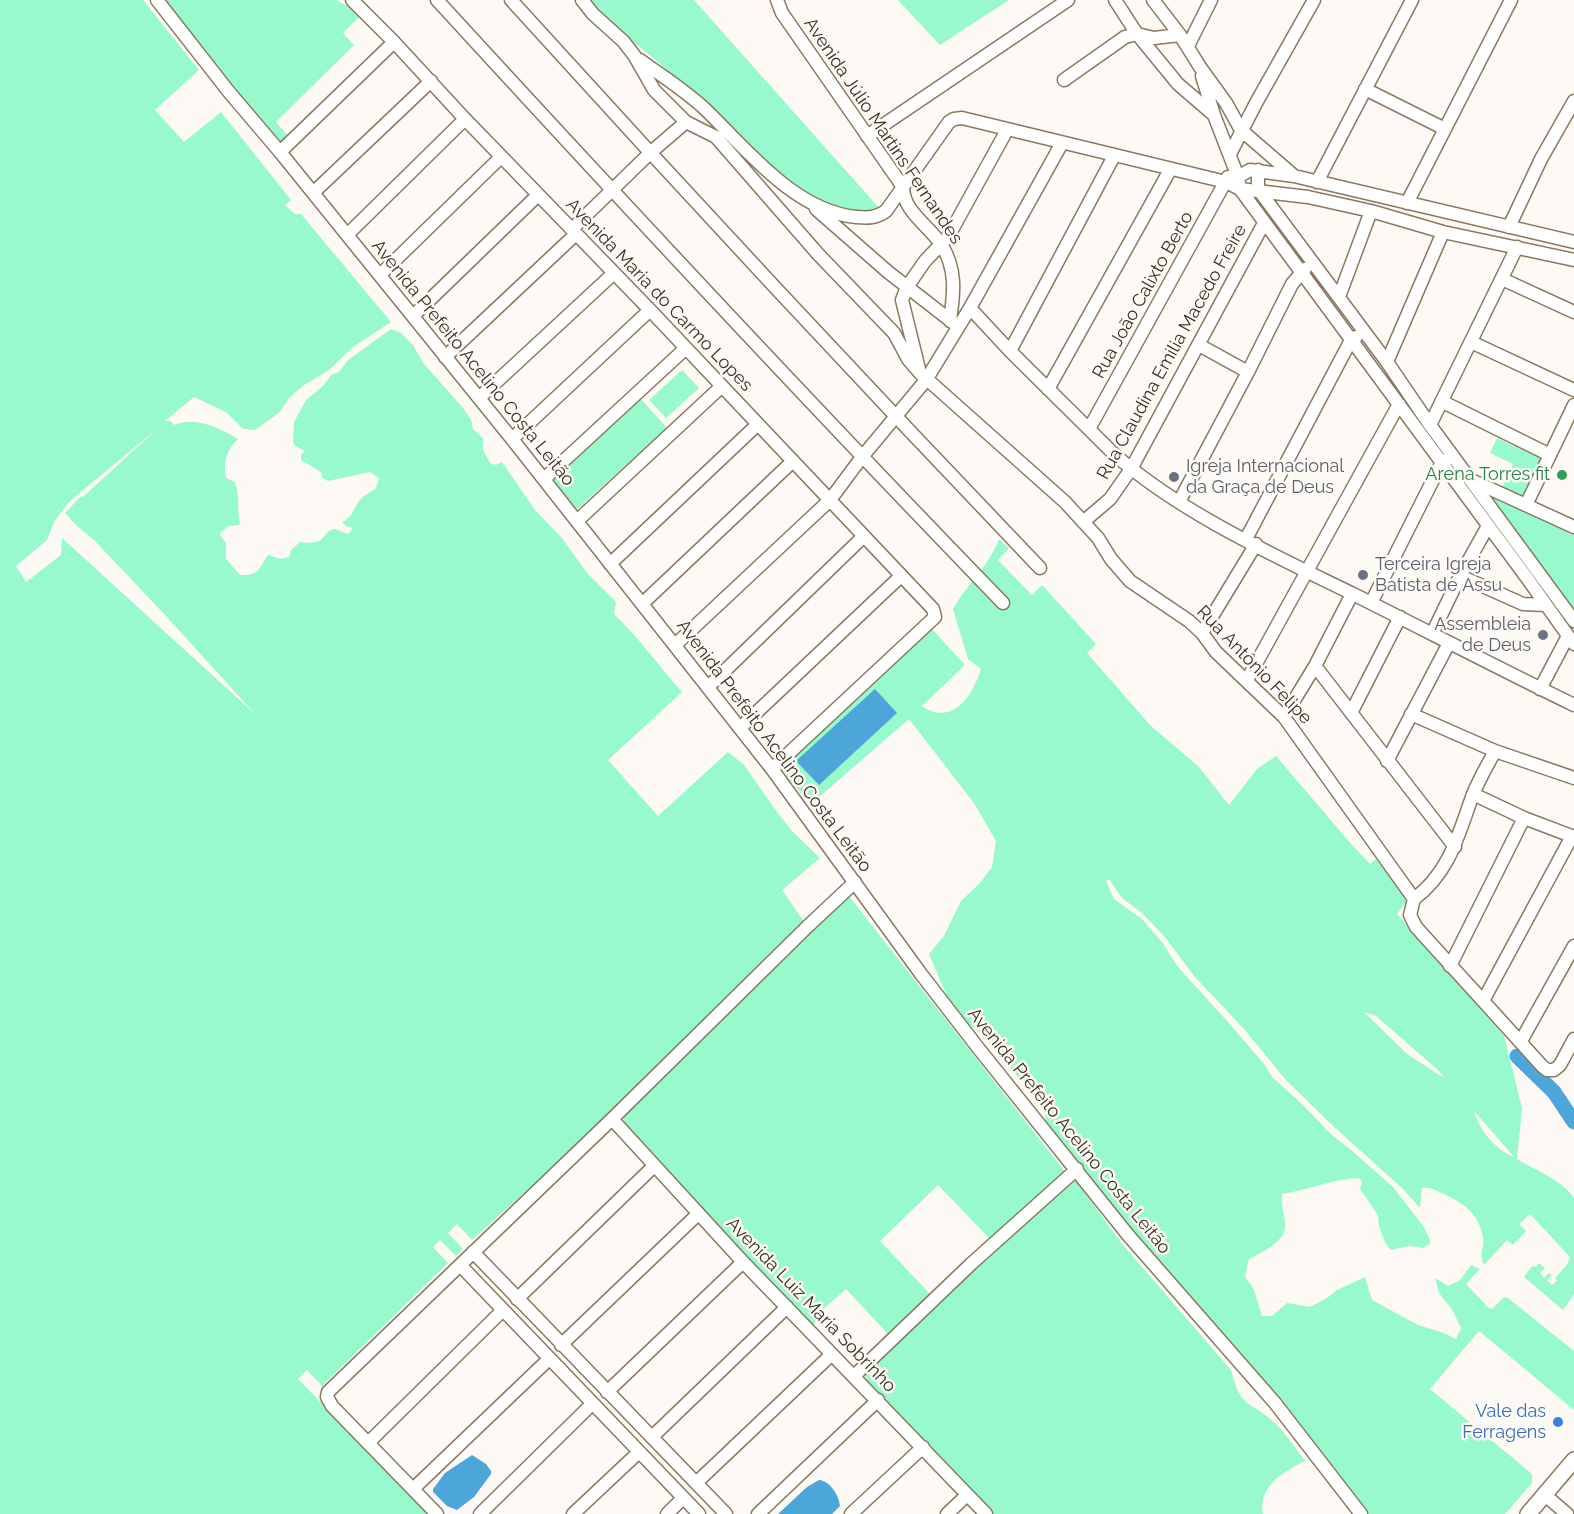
<!DOCTYPE html>
<html>
<head>
<meta charset="utf-8">
<style>
  body { margin:0 }
  canvas { display:block; background:#fdf9f4 }
</style>
</head>
<body>
<canvas width="1574" height="1514"></canvas>
<script>
const g = document.querySelector('canvas').getContext('2d');
g.lineJoin = 'round';
function fill(path, color) { g.fillStyle = color; g.fill(path, 'evenodd'); }
function stroke(path, color, width, dash) { g.strokeStyle = color; g.lineWidth = width; g.lineCap = dash ? 'butt' : 'round'; g.setLineDash(dash || []); g.stroke(path); }
function drawText(font, color, halo, rows, align = 'center') {
  g.font = font + ' Raleway,sans-serif'; g.lineWidth = 5; g.setLineDash([]); g.textBaseline = 'middle'; g.strokeStyle = halo; g.fillStyle = color; for (const [text, x, y, turn = 0] of rows) {
    g.save(); g.translate(x, y); g.rotate((+turn || 0) * Math.PI / 180); g.textAlign = isNaN(turn) ? turn : align; if (halo) g.strokeText(text, 0, 0); g.fillText(text, 0, 0); g.restore();
  }
}
fill(new Path2D(`
  M0,0h143l56,70 -44,40 29,32 37,-30 70,88 -6,5 10,9h6l90,108 -38,25 -24,23 -25,15 -15,13 -10,15 -24,17 -12,-1 -17,-17 -32,-15 -29,24h6l3,4c22,-9 45,3 64,14 -12,11 -15,24 -12,39l9,4c5,13 2,28 5,43l-11,1 -8,6 -1,3 6,8v16l14,16c20,1 18,-6 28,-20l13,4 8,-2 2,-7 9,-8 10,1 10,-2 10,-11 5,-1 13,5 5,-6 -7,-2 -4,-4c11,-4 11,-14 18,-22 4,-5 11,-8 16,-12l3,-10 -9,-6 -42,9 -6,-3 -1,-6 -20,-12v-5l4,-4 -10,-5 -2,-4 1,-20 12,-22 17,-14 8,-11 8,-3 9,-12 43,-31 10,4 12,12 11,19 39,44 8,12 2,9 10,9v12l7,13 6,2 6,-3 33,48 27,28 25,35 29,29 -2,12c25,24 45,52 68,78l-74,68 50,56 70,-64 16,13 33,47 16,20 27,26 -38,32 23,33 -77,72 -11,14 -63,63 -22,19 -7,10 -153,139 -15,-16 -9,9 15,16 -7,7 -16,-16 -7,7 15,16 -126,123 -15,-16 -9,9 131,135h-429zM158,428l-74,68 -4,1 -15,16 11,12 18,15 73,77 88,97 -193,-176 -1,17 -35,27 -10,-16 31,-26 8,-20 15,-19z
  M163,0h173l13,7 11,9 -17,17 11,12 -78,77 13,15 -8,8 -77,-91z
  M588,0h106l186,209c-71,18 -165,-97 -214,-140 -26,-23 -55,-42 -78,-69z
  M898,0h111l-69,45z
  M682,370l17,18 -33,30 -17,-18z
  M641,399l26,29 -90,81 -27,-29z
  M1497,438l18,9 2,-2 26,12 -20,41 -21,-10 11,-24 -23,-11z
  M1488,495l86,38v79z
  M999,539l10,9 -11,12 34,35 10,-10 54,59 -9,9 63,72 49,42 30,38 28,-36 19,-13 76,89 18,19 6,-5 28,36 2,7 -9,12 107,122 18,72 -5,51c19,12 44,20 57,39v96l-11,16 -39,-33 8,-11 3,1 4,-4 6,5 -5,5 4,5 5,-5 3,2 -5,5 5,5 5,-4 -2,-3 12,-13 3,-8 -40,-43 -11,10 7,7 -13,14 -6,-5 -23,25c-6,-15 1,-16 -1,-27 -3,-23 -19,-35 -39,-44 -7,-3 -14,-7 -22,-6l-2,20 -18,-20 -70,-63 -46,-45 -42,-51 -49,-52 -31,-41 -22,-23 -20,-15 -13,-19 -3,2 8,18 28,20 20,23 16,25 50,55 37,43 7,12 29,26 32,33 17,13 43,38 31,40 7,16 -8,5 -14,-2 -18,4 -6,-7 -6,-17 -1,-11 -18,-26 2,-7 -3,-4c-26,1 -51,12 -77,16 -1,11 2,18 3,29 2,19 -23,29 -36,36l-4,17 9,14 8,26h10l15,-13 23,4 17,-9 10,-8 28,-13 7,23 46,25 26,8 12,6 5,-11 -8,-17 -14,-18 -4,-15 13,8 12,-6 11,-15 9,4 -14,15 23,24 3,1 12,-12 4,1 66,53v59l-95,-79 -49,58 102,85v9l-27,31h-136l-38,-46 -53,-73 -61,-62 -171,-205 -1,-14 10,-14 -22,-6 -55,-63 -27,-20 -4,-15 -18,-42 15,-18 17,-35 18,-17 13,-17 4,-26 -22,-38 -65,-84 -98,85 -31,-34 152,-141 33,36 -43,41c31,21 51,-11 59,-37l-13,-10 -15,-50c14,-25 36,-43 46,-70zM1364,1012l12,4 62,54 6,8 -37,-24zM1474,1111l41,47c-21,-10 -34,-25 -41,-47z
  M848,895l218,278 -76,66 -52,-54 -58,56 51,54 -42,40 -43,-46 -27,24 -7,15 -138,-144 -51,-61 2,-12z
  M1073,1177l50,68 108,125c10,40 19,30 44,53 11,11 21,26 30,38 -22,11 -47,25 -42,53h-271l-123,-128 -5,-14 4,-5z`), '#98f9cc');
fill(new Path2D(`
  M875,689l22,24 -78,72 -23,-24z
  M472,1455l14,9 5,7v3l-17,23 -17,13 -10,-4 -14,-14v-3l12,-16z
  M819,1480c11,1 20,15 21,26l-8,8h-54l29,-27z`), '#4ca6d9');
stroke(new Path2D(`
  M1517,1056l37,36 20,30`), '#4ca6d9', 15);
const minor = new Path2D(`
  M157,0l72,92 51,60 232,287 260,330 149,205 58,75 149,186 147,168 86,111
  M352,0l42,42 71,77 185,191 283,299 2,8 -163,152
  M437,0c186,203 374,405 566,603
  M511,0c174,192 350,381 529,568
  M582,0l11,14 30,27 11,14 20,35 32,32 30,15 102,117 76,79 14,26 12,14 145,129 33,36 13,21 19,22 59,40 13,12 14,19 68,65 130,182 -4,16 6,12 126,139 5,4h7l6,-5 14,-26
  M777,0l5,13 121,174c0,24 25,38 38,57 16,25 13,49 9,77
  M1115,0l22,34 41,50 36,31 24,62 2,12 287,389 47,66
  M1153,0l27,35 20,32 26,36 15,27 52,45
  M1188,46l23,-46
  M640,60c22,16 46,31 66,50 41,40 89,101 150,107 13,1 20,1 30,-6l63,-89 5,-3 8,-1 264,64 14,7 68,8 63,14 72,21 131,28
  M1202,76l12,39
  M1064,80l61,-43 12,-3 17,4 26,-3
  M1365,89l80,40
  M867,136l201,-136
  M280,152l114,-110
  M1230,154l26,-51 58,-103
  M1258,170v19l129,173 43,63 144,196
  M1231,177h7l12,-7 44,6 280,66
  M1317,182l95,-182
  M313,193l118,-112
  M1407,203l104,-203
  M816,209l72,63 67,52
  M1509,227l32,-68 33,-58
  M572,229l78,-76 36,-31
  M347,235l118,-116
  M380,275l121,-118
  M1502,279l72,33
  M1339,297l32,-86
  M970,308l40,43 104,103c65,58 161,102 239,140 74,37 147,75 221,111
  M413,316l125,-121
  M1471,342l103,48
  M1199,345l49,27
  M1010,351l104,-195
  M445,357l131,-123
  M1387,362l56,-130
  M919,369l-17,-69 5,-13 18,-26 23,-24 59,-107
  M1048,389l122,-219
  M479,398l135,-125
  M1443,402l107,53
  M1430,425l87,-178
  M1089,429l139,-252
  M512,439l138,-129
  M544,479l142,-131
  M1471,480l103,47
  M1179,502l69,-130 44,-88 13,-15
  M1526,505l48,-100
  M577,521l145,-135
  M1083,522l27,-23 21,-30 133,-246
  M1246,539l105,-199 5,-3
  M610,564l148,-140
  M1460,576l63,28 23,1
  M1371,603l71,-141 5,-3
  M642,604l151,-143
  M1202,633l54,-89
  M1432,634l28,-58 28,-50
  M675,645l155,-145 32,-43 64,-77 44,-72 92,-165
  M1315,666l140,181
  M1247,680l152,-276
  M708,687l156,-151
  M1540,689l28,-53
  M1351,713l49,-96
  M1411,714l84,37 79,27
  M1284,717l31,-51 37,-72
  M740,728l161,-152
  M1387,761l62,-118
  M1473,794l51,24 50,19
  M1414,899c35,-26 44,-63 58,-102 6,-16 15,-31 23,-46
  M1450,966l74,-148
  M1483,1001l89,-165
  M1521,1041l53,-95
  M612,1119l131,143 243,252
  M473,1252l253,262
  M460,1265l239,249
  M517,1299l137,-133
  M561,1345l137,-131
  M854,1376l117,-112 106,-95
  M607,1392l136,-130
  M652,1437l135,-130
  M368,1443l134,-132
  M696,1483l136,-129
  M413,1489l136,-130
  M1545,1495l22,19
  M437,1514l-105,-108 -5,-9 1,-5 284,-273 195,-192 48,-45
  M480,1514l112,-110
  M573,1514l66,-62
  M667,1514l16,-16
  M758,1514l120,-114
  M851,1514l72,-67
  M947,1514l20,-19`);
const major = new Path2D(`
  M1528,1514l46,-54`);
stroke(minor, '#8a7961', 15);
stroke(major, '#8a7961', 18);
stroke(minor, '#fff', 12);
stroke(major, '#fff', 15);
for (const [x, y, r, color] of [
  [1562,475,6,"#2e9e5b"],
  [1174,477,6,"#6b7280"],
  [1363,575,6,"#6b7280"],
  [1543,635,6,"#6b7280"],
  [1558,1422,6,"#3f7fe0"]
]) { const dot = new Path2D(); dot.arc(x, y, r, 0, 2 * Math.PI); g.fillStyle = color; g.fill(dot); stroke(dot, '#fdf9f4', 2); }
drawText('18px', '#383026', '#fdf9f4', [
  ["Avenida Júlio Martins Fernandes",883,131,56],
  ["Avenida Maria do Carmo Lopes",659,295,46],
  ["Rua João Calixto Berto",1143,295,-61],
  ["Rua Claudina Emilia Macedo Freire",1172,352,-61],
  ["Avenida Prefeito Acelino Costa Leitão",473,363,51],
  ["Rua Antônio Felipe",1254,665,46],
  ["Avenida Prefeito Acelino Costa Leitão",774,746,53],
  ["Avenida Prefeito Acelino Costa Leitão",1069,1131,51],
  ["Avenida Luiz Maria Sobrinho",811,1305,46]
]);
drawText('18px', '#5b616d', '#fdf9f4', [
  ["Igreja Internacional",1186,467],
  ["da Graça de Deus",1186,488],
  ["Terceira Igreja",1375,565],
  ["Batista de Assu",1375,586],
  ["Assembleia",1531,625,"right"],
  ["de Deus",1531,646,"right"]
], 'left');
drawText('18px', '#27864d', '#fdf9f4', [
  ["Arena Torres fit",1550,475]
], 'right');
drawText('18px', '#366cbe', '#fdf9f4', [
  ["Vale das",1546,1412],
  ["Ferragens",1546,1433]
], 'right');
</script>
</body>
</html>
